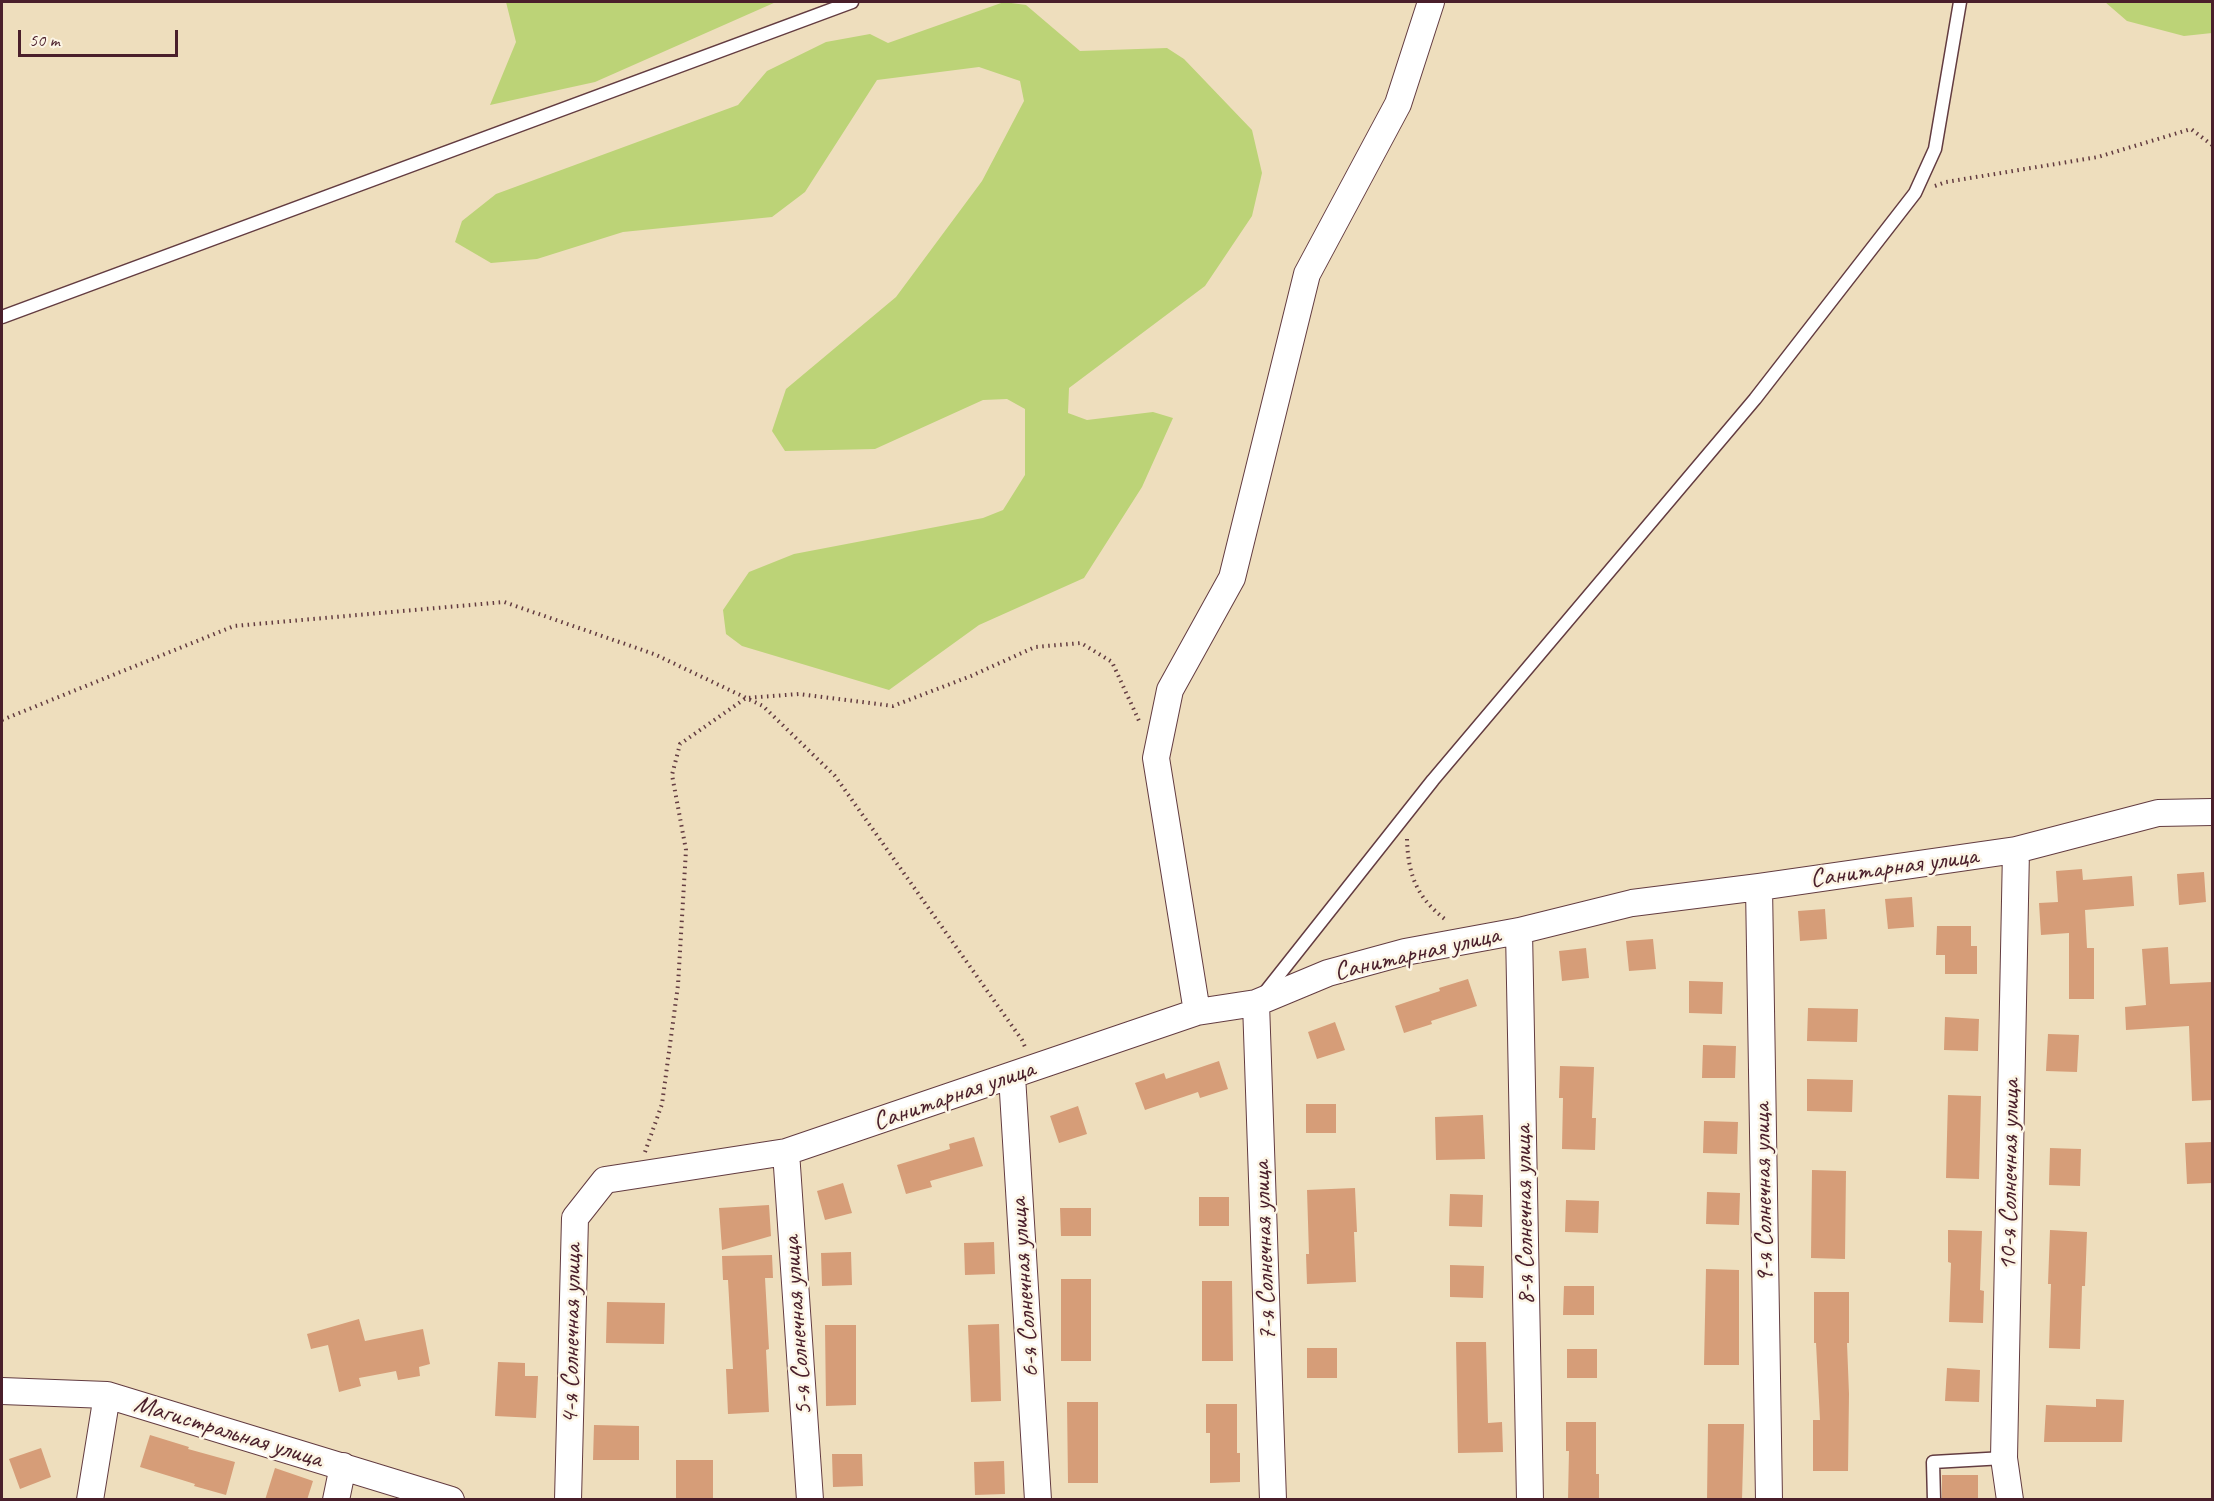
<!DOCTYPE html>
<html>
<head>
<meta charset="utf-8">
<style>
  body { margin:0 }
  #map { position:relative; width:2214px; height:1501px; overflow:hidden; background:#eedebd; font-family:Caveat,sans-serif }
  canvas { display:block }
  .frame { position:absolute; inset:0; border:3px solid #4a1f2b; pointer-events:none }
  .scale { position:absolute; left:18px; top:30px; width:160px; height:27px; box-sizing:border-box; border:3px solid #4a1f2b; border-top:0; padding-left:8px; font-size:18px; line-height:21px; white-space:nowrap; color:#4a1f2b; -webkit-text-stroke:4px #fcf5e5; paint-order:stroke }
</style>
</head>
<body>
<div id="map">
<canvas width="2214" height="1501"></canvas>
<div class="frame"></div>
<div class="scale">50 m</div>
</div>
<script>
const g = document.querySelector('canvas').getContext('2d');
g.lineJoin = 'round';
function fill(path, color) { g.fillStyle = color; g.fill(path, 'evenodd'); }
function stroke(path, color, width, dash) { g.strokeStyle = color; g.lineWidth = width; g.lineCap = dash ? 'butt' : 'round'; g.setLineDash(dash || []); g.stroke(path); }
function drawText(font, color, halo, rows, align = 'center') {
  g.font = font + ' Caveat,sans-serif'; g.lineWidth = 5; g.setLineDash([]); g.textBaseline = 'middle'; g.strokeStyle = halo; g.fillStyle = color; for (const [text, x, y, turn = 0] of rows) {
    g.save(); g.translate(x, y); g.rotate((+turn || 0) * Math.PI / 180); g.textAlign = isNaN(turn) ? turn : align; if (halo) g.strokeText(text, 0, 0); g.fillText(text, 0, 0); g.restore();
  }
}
fill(new Path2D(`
  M506,2h270l-181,80 -105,23 26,-63z
  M1004,2l22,3 54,46 87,-3 17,11 68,71 10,43 -10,43 -47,70 -136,102 -1,25 19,7 66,-8 20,6 -31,69 -58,91 -105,47 -90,65 -147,-44 -16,-12 -3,-24 26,-38 45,-18 189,-36 20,-8 22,-35v-66l-18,-10 -24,1 -108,49 -90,2 -13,-20 14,-42 110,-92 86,-116 42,-80 -4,-20 -41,-14 -102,13 -72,112 -33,25 -149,15 -86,27 -46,4 -36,-21 7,-21 34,-27 242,-89 29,-34 59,-29 44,-8 18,9z
  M2105,2h107v31l-28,3 -57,-15z`), '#bcd377');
fill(new Path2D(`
  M2082,869l1,11 49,-4 2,30 -49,4 2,38h7v51h-25v-66l-28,2 -2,-32 19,-1 -2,-31z
  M2204,872l2,30 -27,3 -2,-31z
  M1912,897l2,30 -26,2 -3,-30z
  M1825,909l2,30 -27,2 -2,-30z
  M1937,926h34v20h6v28h-32v-19h-9z
  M1653,939l3,30 -27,2 -3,-30z
  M2168,947l2,37 42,-2v118l-20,1 -3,-75 -63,4 -1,-23 21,-2 -4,-56z
  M1586,948l3,30 -27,3 -3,-30z
  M1468,979l9,27 -46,15 1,3 -28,9 -9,-27 45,-15 -1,-3z
  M1689,981l34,1 -1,32 -33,-1z
  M1808,1008l50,1 -1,33 -50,-1z
  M1945,1017l34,2 -1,32 -34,-1z
  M1335,1022l10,28 -28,9 -9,-27z
  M2048,1034l31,1 -2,37 -31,-1z
  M1703,1045l33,1 -1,32h-33z
  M1219,1061l9,28 -28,9 -2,-6 -53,18 -10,-27 29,-10 2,6z
  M1560,1066l34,1 -2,51h4l-1,32 -33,-1 1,-51h-4z
  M1807,1079l46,1 -1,32 -45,-1z
  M1948,1095l33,1 -2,83 -33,-1z
  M1306,1104h30v29h-30z
  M1078,1106l9,28 -28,9 -9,-27z
  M1483,1115l2,44 -49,1 -1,-43z
  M1704,1121l34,1 -1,32 -34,-1z
  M974,1137l9,29 -53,15 2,6 -26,7 -9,-29 53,-16 -1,-5z
  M2212,1142v41l-25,1 -2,-41z
  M2050,1148l31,1 -1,37 -31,-1z
  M1812,1170l34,1 -1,88 -34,-1z
  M843,1183l9,30 -27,7 -8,-29z
  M1355,1188l2,44h-3l2,50 -49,2 -1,-30h3l-2,-64z
  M1707,1192l33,1 -1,32 -33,-1z
  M1450,1194l33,1 -1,32 -33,-1z
  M1199,1197h30v29h-30z
  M1566,1200l33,1 -1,32 -33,-1z
  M769,1205l2,31 -49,14 -3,-42z
  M1060,1208h31v28h-30z
  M1948,1230l34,1 -2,59 4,1 -1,32 -34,-1 2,-59 -3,-1z
  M2050,1230l37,2 -2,54h-3l-2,63 -31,-1 2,-64h-3z
  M994,1242l1,32 -30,1 -1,-32z
  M851,1252l1,33 -30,1 -1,-33z
  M772,1255l1,23h-8l4,71 -3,1 3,62 -41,2 -2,-45h7l-5,-89h-5l-1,-24z
  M1450,1265l34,1 -1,32 -33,-1z
  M1706,1269l33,1v95h-35z
  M1061,1279h30v82h-30z
  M1202,1281h30l1,80h-31z
  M1564,1286h30v29h-31z
  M1814,1292h35v51h-2l2,51 -1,77h-35v-51h7l-4,-77h-2z
  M607,1302l58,1 -1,41 -58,-1z
  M359,1319l6,22 58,-12 7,35 -11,3 1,9 -22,4 -2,-9 -37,7 2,8 -22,6 -11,-47 -17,4 -4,-15z
  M999,1324l2,77 -30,1 -3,-77z
  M825,1325h31v80l-30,1z
  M1456,1342h30l2,81 14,-1 1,30 -45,1z
  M1307,1348h30v30h-30z
  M1567,1349h30v29h-30z
  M498,1362l27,1v13h13l-2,42 -41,-2z
  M1947,1368l33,2 -1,32 -34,-1z
  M2096,1399l28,1 -2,42h-78l2,-37 50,2z
  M1067,1402h31v81h-30z
  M1206,1404h31v49h3v29l-30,1v-50h-4z
  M1566,1422h30v52h3v26h-31l1,-49h-3z
  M1708,1424h36l-2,76h-35z
  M594,1425l45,1v34h-46z
  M150,1435l39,12 -1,2 47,13 -9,33 -32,-9 1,-2 -55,-17z
  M41,1448l10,29 -31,12 -11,-30z
  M832,1454h30l1,32 -30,1z
  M676,1460h37v40h-37z
  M1004,1461l1,33 -30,1 -1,-33z
  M275,1468l38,13 -6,19h-42z
  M1942,1475h36v25h-36z`), '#d69d78');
const lane = new Path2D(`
  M2,317l850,-315
  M1263,995l170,-215 322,-381 160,-206 20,-44 25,-147
  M1934,1500l-1,-38 71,-4`);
const street = new Path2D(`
  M1759,887l10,613
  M1519,931l11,569
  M1256,1003l17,497
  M1197,1012l-41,-254 14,-68 62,-112 75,-304 91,-170 33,-102
  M1012,1076l26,424
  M786,1152l24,348
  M2,1391l105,4 344,105
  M90,1500l17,-105
  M336,1500l7,-34
  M568,1500l7,-282 30,-38 181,-28 411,-140 59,-9 72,-30 77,-21 114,-21 113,-28 127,-16 257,-37 142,-37 54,-1
  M2010,1500l-6,-42 12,-608`);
stroke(lane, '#633c41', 15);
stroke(street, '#633c41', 28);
stroke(new Path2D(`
  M1935,186l11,-4 152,-25 93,-28 21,16
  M2,720l232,-94 270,-24 150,52 109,52 72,70 187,264 4,9
  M1407,839c1,36 10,59 39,81
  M645,1152l17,-48 16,-119 8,-135 -14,-75 8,-31 66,-46 53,-4 94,12 78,-30 64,-29 46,-4 31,19 28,61`), '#633c41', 4, [1.5, 4.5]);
stroke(lane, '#fff', 12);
stroke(street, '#fff', 26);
drawText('26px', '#4a1f2b', '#fcf5e5', [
  ["Санитарная улица",1894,868,-8],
  ["Санитарная улица",1417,954,-13],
  ["Санитарная улица",954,1096,-19],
  ["10-я Солнечная улица",2010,1175,-89],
  ["9-я Солнечная улица",1764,1193,-91],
  ["8-я Солнечная улица",1525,1215,-91],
  ["7-я Солнечная улица",1265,1251,-92],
  ["6-я Солнечная улица",1025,1288,-94],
  ["5-я Солнечная улица",798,1326,-94],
  ["4-я Солнечная улица",572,1334,-89],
  ["Магистральная улица",228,1432,17]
]);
</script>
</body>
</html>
